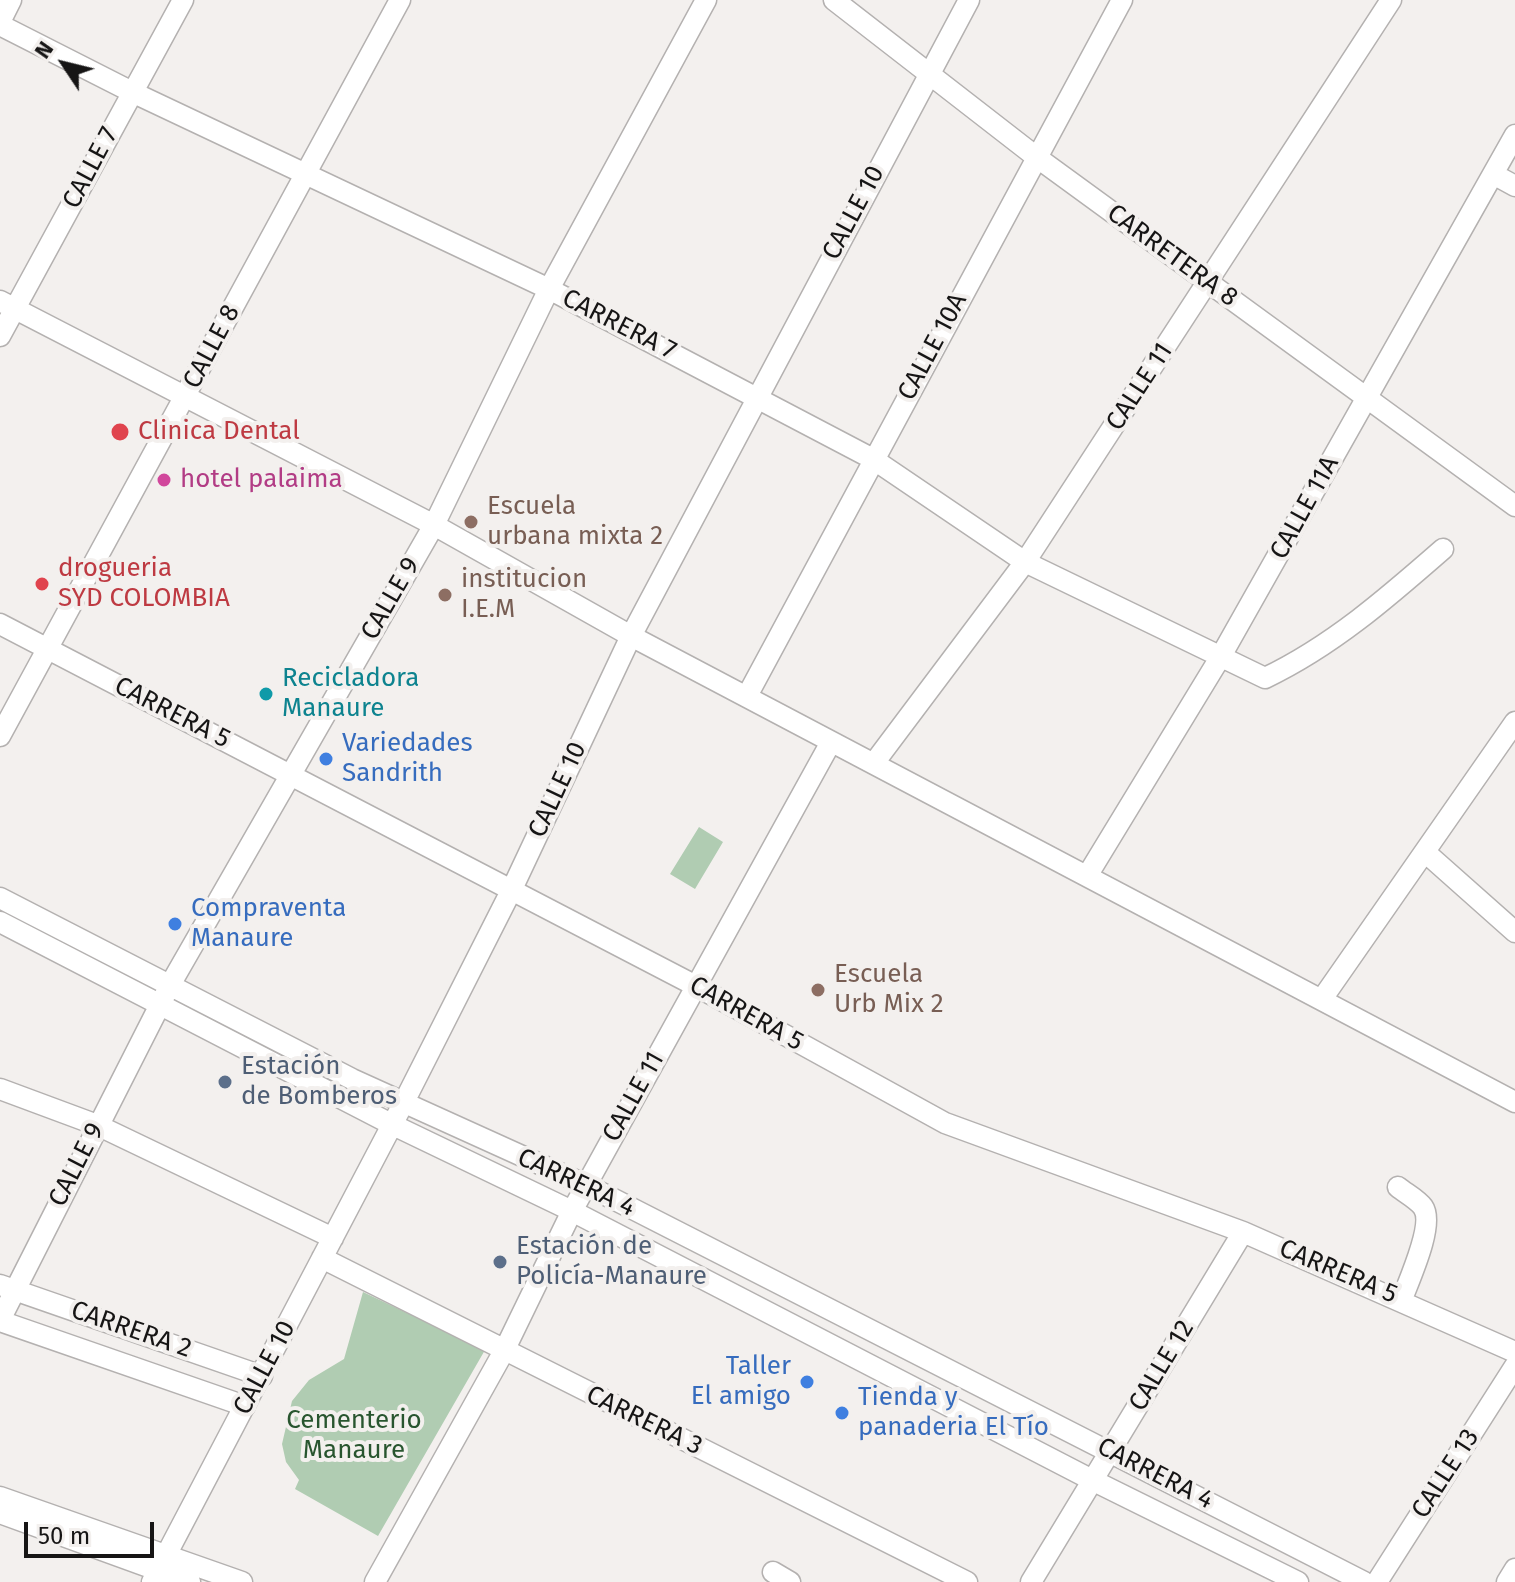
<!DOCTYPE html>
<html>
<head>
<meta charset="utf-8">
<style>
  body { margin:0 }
  #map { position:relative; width:1515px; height:1582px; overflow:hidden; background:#f3f0ee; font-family:"Fira Sans",sans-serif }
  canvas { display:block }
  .north { position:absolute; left:24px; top:24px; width:80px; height:80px; -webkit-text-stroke:6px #f3f0ee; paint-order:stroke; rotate:305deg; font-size:22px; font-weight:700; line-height:32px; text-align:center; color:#161515 }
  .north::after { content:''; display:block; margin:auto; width:28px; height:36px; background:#161515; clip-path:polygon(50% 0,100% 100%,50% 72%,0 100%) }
  .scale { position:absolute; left:24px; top:1522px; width:130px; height:36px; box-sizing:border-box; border:4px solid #161515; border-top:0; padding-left:10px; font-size:24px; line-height:28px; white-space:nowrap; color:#161515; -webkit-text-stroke:6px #f3f0ee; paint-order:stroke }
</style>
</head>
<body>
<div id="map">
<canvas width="1515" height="1582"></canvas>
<div class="north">N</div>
<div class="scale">50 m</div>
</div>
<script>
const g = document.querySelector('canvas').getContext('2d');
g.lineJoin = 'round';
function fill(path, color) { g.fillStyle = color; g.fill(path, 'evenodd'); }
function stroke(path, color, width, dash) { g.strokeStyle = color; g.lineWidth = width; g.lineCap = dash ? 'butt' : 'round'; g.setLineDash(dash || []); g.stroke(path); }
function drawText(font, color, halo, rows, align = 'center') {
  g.font = font + ' "Fira Sans",sans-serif'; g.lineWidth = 8; g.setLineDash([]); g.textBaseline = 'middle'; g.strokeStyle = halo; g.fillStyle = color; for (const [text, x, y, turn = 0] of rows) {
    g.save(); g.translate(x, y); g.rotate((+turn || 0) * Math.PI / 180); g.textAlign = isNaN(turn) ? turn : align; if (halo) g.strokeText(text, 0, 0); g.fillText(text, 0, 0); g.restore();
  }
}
fill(new Path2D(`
  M699,827l24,15 -28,47 -25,-15z
  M363,1292l122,58 -107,186 -83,-47 4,-9 -13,-18 -4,-18 10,-43 17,-21 35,-21z`), '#b0ccb2');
const minor = new Path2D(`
  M834,0l201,156 480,350
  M0,22l11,-22
  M0,25l132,67 417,197 324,170 152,103 240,116c67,-32 122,-80 178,-129
  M1493,174l22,12
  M0,301l434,224 197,111 884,466
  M0,336l183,-336
  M0,624l696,362 249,137 298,109 272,120
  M747,696l375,-696
  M0,736l400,-736
  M874,763l151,-201 366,-562
  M1425,852l90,80
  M1087,876l134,-220 294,-521
  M0,898l352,181 234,106 778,397
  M0,922l391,202 181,87 522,270 204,101
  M1322,999l193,-277
  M0,1089l97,36 236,113
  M1398,1187c7,6 19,12 25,20 12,17 -14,73 -21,92
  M322,1258l645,324
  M0,1285l262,91
  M0,1320l170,-335 264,-460 115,-236 157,-289
  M0,1321l245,85
  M0,1497l242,85
  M0,1513l190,69
  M773,1572l17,10
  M152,1582l251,-478 109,-215 119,-253 338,-636
  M375,1582l129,-231 68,-140 259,-469
  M1031,1582l212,-350
  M1377,1582l138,-216
  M1507,1582l8,-13`);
stroke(minor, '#b4b1b0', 23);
stroke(minor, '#fff', 20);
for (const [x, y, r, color] of [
  [120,432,10,"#e0444e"],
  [164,480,8,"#d1479c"],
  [471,522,8,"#8d6e63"],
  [42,584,8,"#e0444e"],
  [445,595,8,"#8d6e63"],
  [266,694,8,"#0f9aa8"],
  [326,759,8,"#3f7fe0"],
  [175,924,8,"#3f7fe0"],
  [818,990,8,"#8d6e63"],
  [225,1082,8,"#5c6f8a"],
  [500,1262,8,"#5c6f8a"],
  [807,1382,8,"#3f7fe0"],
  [842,1413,8,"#3f7fe0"]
]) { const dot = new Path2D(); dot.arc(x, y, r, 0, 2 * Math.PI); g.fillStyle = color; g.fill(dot); stroke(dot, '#f3f0ee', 3); }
drawText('26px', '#161515', '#f3f0ee', [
  ["CALLE 7",91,168,-62],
  ["CALLE 10",854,213,-62],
  ["CARRETERA 8",1172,256,36],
  ["CARRERA 7",619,325,27],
  ["CALLE 8",212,347,-62],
  ["CALLE 10A",933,347,-62],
  ["CALLE 11",1140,387,-57],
  ["CALLE 11A",1305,508,-61],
  ["CALLE 9",391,599,-60],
  ["CARRERA 5",172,713,27],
  ["CALLE 10",558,790,-65],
  ["CARRERA 5",746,1014,29],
  ["CALLE 11",634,1097,-61],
  ["CALLE 9",77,1165,-63],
  ["CARRERA 4",576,1183,25],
  ["CARRERA 5",1338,1272,23],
  ["CARRERA 2",131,1330,19],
  ["CALLE 12",1162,1366,-59],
  ["CALLE 10",265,1368,-62],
  ["CARRERA 3",644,1421,26],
  ["CARRERA 4",1155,1474,27],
  ["CALLE 13",1446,1474,-57]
]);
drawText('26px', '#be3a42', '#f3f0ee', [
  ["Clinica Dental",138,432],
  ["drogueria",58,569],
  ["SYD COLOMBIA",58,599]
], 'left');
drawText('26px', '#b23c85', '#f3f0ee', [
  ["hotel palaima",180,480]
], 'left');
drawText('26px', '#785e54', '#f3f0ee', [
  ["Escuela",487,507],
  ["urbana mixta 2",487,537],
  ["institucion",461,580],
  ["I.E.M",461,610],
  ["Escuela",834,975],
  ["Urb Mix 2",834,1005]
], 'left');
drawText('26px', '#0d838f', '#f3f0ee', [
  ["Recicladora",282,679],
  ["Manaure",282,709]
], 'left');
drawText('26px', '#366cbe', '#f3f0ee', [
  ["Variedades",342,744],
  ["Sandrith",342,774],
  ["Compraventa",191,909],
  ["Manaure",191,939],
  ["Taller",791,1367,"right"],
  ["El amigo",791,1397,"right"],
  ["Tienda y",858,1398],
  ["panaderia El Tío",858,1428]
], 'left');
drawText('26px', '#4e5e75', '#f3f0ee', [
  ["Estación",241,1067],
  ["de Bomberos",241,1097],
  ["Estación de",516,1247],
  ["Policía-Manaure",516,1277]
], 'left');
drawText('26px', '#28552f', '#f3f0ee', [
  ["Cementerio",354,1421],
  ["Manaure",354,1451]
]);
</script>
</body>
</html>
